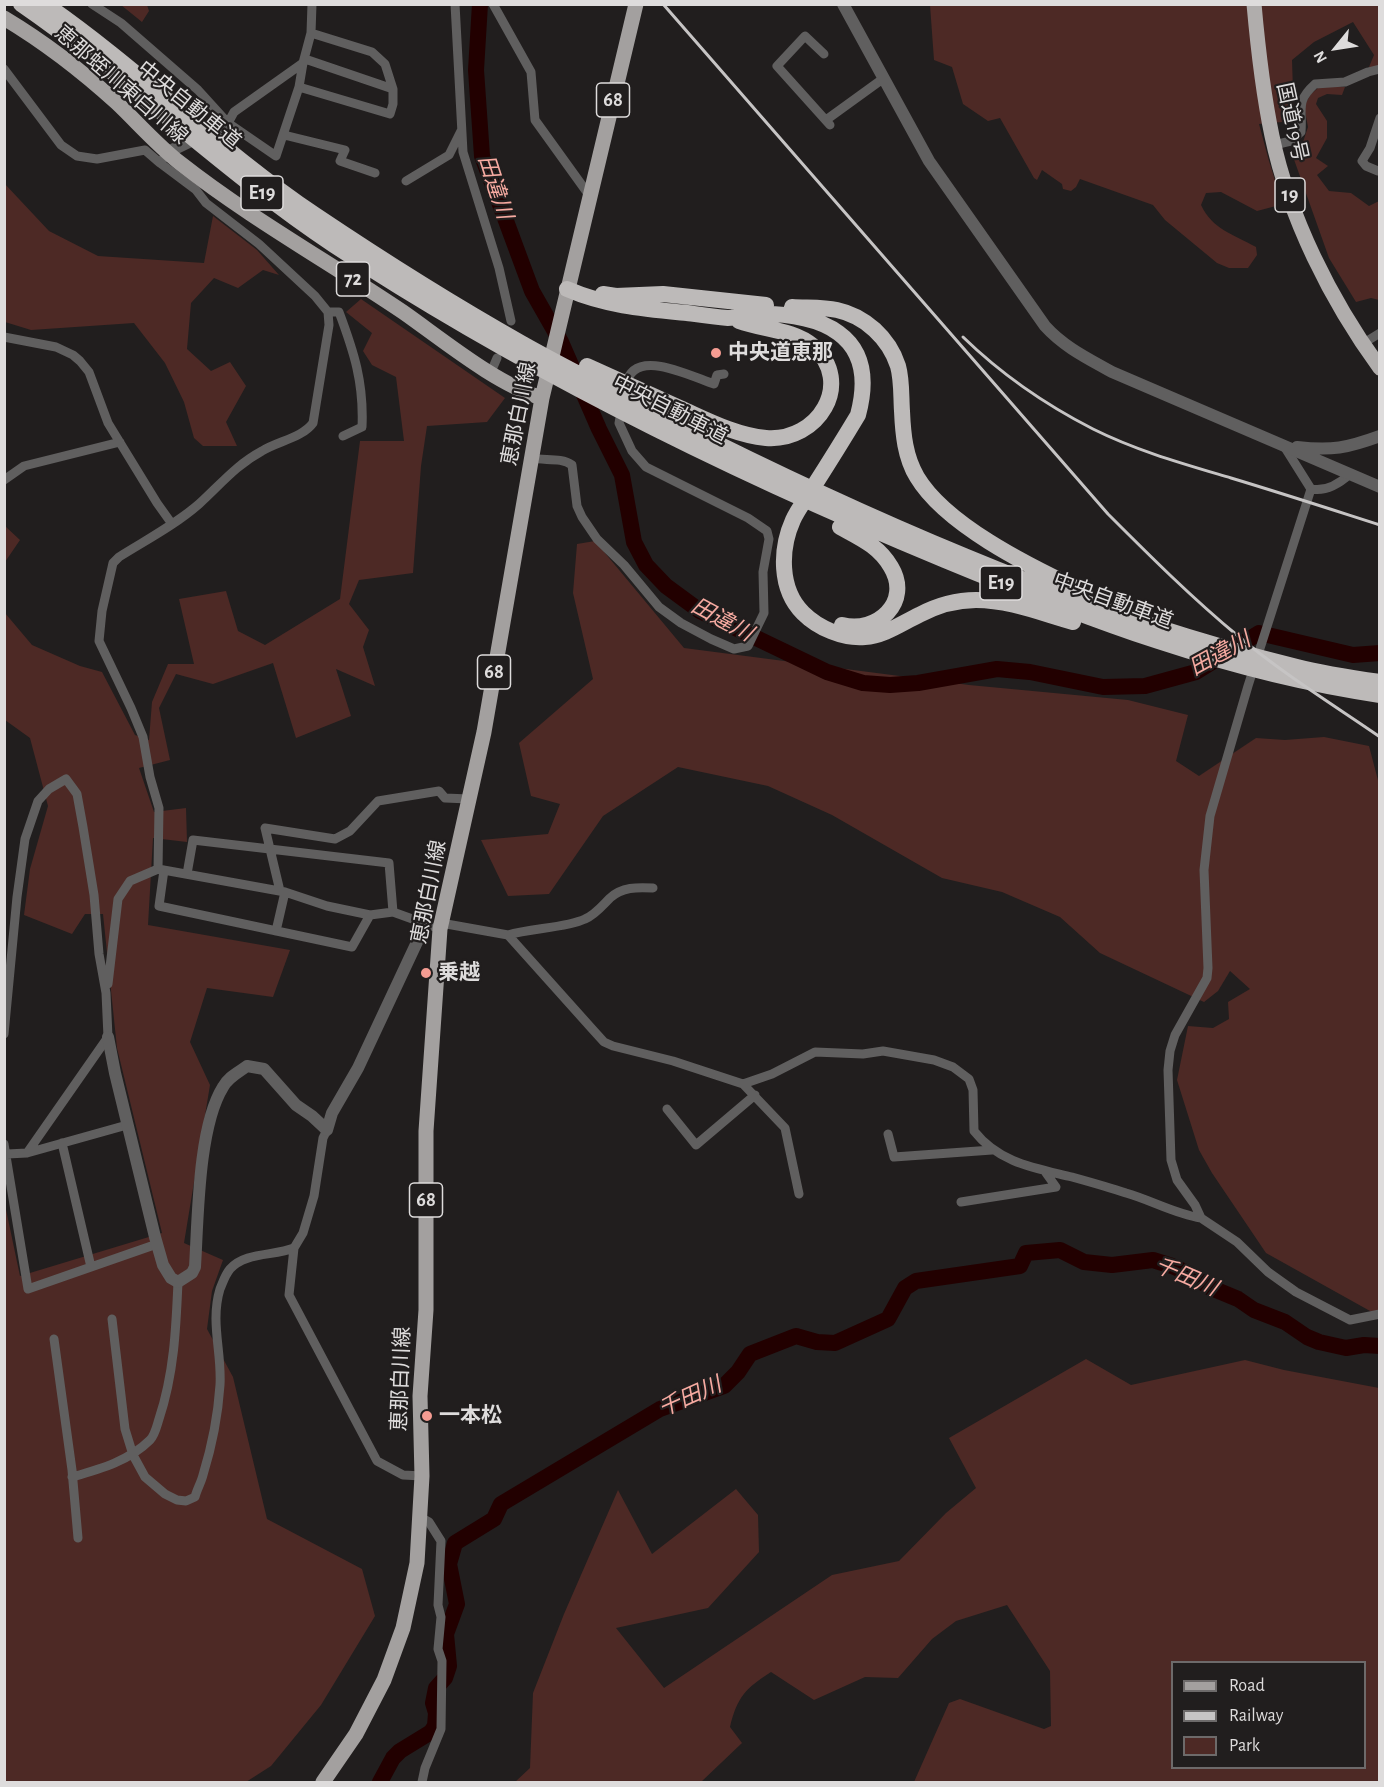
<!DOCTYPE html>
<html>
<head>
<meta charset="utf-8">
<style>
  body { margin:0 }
  #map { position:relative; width:1384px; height:1787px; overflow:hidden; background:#211e1e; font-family:"Alegreya Sans",sans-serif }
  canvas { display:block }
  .frame { position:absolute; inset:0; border:6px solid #dedcdc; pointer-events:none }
  .legend { position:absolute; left:1171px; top:1661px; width:195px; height:108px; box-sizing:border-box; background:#211e1e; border:2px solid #6d6a6a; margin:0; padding:8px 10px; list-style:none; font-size:18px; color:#dedcdc }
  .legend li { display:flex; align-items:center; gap:12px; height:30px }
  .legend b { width:30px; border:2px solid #6d6a6a }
  .north { position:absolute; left:1306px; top:18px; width:60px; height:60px; -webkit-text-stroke:4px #211e1e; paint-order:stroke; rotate:240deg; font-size:16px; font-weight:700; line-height:24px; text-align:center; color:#dedcdc }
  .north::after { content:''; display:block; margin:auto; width:21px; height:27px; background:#dedcdc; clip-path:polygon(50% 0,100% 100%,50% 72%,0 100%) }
</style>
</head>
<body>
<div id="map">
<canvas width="1384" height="1787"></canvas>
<div class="frame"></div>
<ul class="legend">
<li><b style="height:8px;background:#a3a09f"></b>Road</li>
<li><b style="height:8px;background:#c6c4c4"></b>Railway</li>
<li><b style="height:16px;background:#4d2925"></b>Park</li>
</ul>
<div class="north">N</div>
</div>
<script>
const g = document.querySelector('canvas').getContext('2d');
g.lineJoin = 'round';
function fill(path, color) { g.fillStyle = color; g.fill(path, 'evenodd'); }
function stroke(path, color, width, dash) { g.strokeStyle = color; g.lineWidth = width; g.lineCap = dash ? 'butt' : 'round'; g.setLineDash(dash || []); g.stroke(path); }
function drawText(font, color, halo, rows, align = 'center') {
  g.font = font + ' "Alegreya Sans","Noto Sans JP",sans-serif'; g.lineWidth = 4.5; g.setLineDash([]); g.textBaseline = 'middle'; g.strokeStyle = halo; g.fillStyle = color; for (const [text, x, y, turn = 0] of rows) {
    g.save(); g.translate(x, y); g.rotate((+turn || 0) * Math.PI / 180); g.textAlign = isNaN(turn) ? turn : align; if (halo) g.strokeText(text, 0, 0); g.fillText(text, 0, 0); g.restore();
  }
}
fill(new Path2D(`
  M121,5h26l2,6 -7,11z
  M930,5h449v62h-10l5,-12 -21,-33 -39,20 -22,18 2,61 -35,3 10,37 11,35 -4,10 -19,5 -36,-19 -15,1 -5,12c12,25 32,29 55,42l1,8 -9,13h-19l-12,-5 -52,-43 -12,-15 -73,-26 -4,8 -5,4 -8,-2 -1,-5 -20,-14 -5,10 -3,-2 -34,-60 -12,3 -25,-17 -11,-37 -18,-7z
  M1327,86l18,1 -3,8 -15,-1 -9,4 -2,6 11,17v17l-11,20 12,8 -11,9 12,16 22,2 18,13 10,-5v99l-8,-2 -15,4 -27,-44 -38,-107 11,-6 6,-18 -4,-21 7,-12 7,-6z
  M4,183l45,48 49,25 106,7 9,-47 44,34 22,25 -16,-5 -25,18 -24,-10 -23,25 -4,46 24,22 19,-9 16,24 -20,36 11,24h-34l-9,-8 -10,-36 -19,-39 -31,-40 -103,7 -26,-8z
  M361,299l144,99 -18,24 -60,4 -6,40 -8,107 -54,7 -10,24 20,26 -6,17 12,39 -39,-17 15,47 -55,22 -23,-75 -60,21 -37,-10 -17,34 11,52 -31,8 15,44 32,-4 1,34 -34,-4 -5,87 142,25 -17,47 -66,-9 -17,54 20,43 -26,158 39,17 -11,31 -5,38 26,48 34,142 95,50 13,47 -54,89 -50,61 -25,16h-241l-1,-582 16,76 142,-43 -45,-185 -14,-134h-18l-13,20 -48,-19 6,-46 18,-63 -18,-68 -25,-18v-107l27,32 48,21 22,6 33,63 14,5 3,-38 16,-38h26l-15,-65 47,-8 12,40 27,14 75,-46 20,-158h44l-8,-64 -24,-12 -9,-14 9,-18 -26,-21z
  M5,526l15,14 -15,22z
  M595,541l89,107 285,37 159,15 60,15 -12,46 23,15 57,-38 29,2 39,-3 45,9 11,42 -1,528 -113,-63 -54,-80 -13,-23 -22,-70 11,-54 25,2 16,-9 -1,-17 22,-13 -20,-18 -12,20 -14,11 -104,-49 -40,-36 -58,-25 -60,-14 -110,-63 -64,-29 -90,-19 -75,49 -54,78 -41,2 -27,-56 67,-6 12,-30 -29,-8 -12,-53 74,-64 -20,-86 4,-49z
  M1086,1359l45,26 114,-25 39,10 95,18v394h-465l35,-79 11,-4 84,30 7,-3 -1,-55 -43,-66 -51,16 -24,18 -34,39 -33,-1 -51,23 -43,-28c-25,16 -34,25 -41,55l12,16 -41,39h-186l15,-14 3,-75 31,-79 54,-124 34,64 84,-65 22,26 1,37 -51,56 -92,20 48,60 168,-113 67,-14 47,-48 30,-25 -27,-50zM1364,1662v106h-192v-106z`), '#4d2925');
stroke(new Path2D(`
  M480,4l-4,66 6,86 50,135 29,51 38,87 23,46 12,67 12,23 20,21 34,25 127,61 36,11 27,2 28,-2 79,-14 33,3 73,15 42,-1 51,-14 63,-39 94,22 27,-2
  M380,1782l13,-24 7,-7 31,-19 4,-6 1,-13 -3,-10 3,-15 9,-10 4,-12 -3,-32 11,-30 -8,-40 6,-21 39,-24 7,-15 159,-95 64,-23 14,-14 12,-18 46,-18 21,6 18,1 53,-24 17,-31 11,-7 104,-15 6,-13 34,-3 24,12 28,3 41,-5 19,6 18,8 19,13 29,12 16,11 31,12 22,15 12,5 27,6 18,-3 16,1`), '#200', 16);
stroke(new Path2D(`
  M92,4l29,19 77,67 30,33 48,33 23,-69 4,-24
  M455,4l8,148 36,116 12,53
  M493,4l38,68 4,48 54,75
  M824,54l-19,-18 -28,30 53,59
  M305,59l88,30
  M4,69l57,76 16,11 20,3 48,-9 15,13
  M299,87l91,27 3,-10v-15l-8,-25 -13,-12 -61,-19
  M826,120l58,-42
  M228,123l6,-11 69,-49 8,-30 1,-29
  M284,135l61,15 -5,11 35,12
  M1274,145l17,-4 10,-9c2,-23 -6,-30 14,-48l30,-2 23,-10 12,-3
  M1378,171l-12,-5 -4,-5 8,-13 10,-30
  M406,181l43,-26 12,-24
  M328,312h11c15,40 25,71 23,115l-19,9
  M4,337l52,10 17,8 7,6 9,11 19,51 49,80 15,21
  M1367,341l13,-8
  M491,372l6,-14
  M626,385c7,-39 64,-9 88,-1l3,-9 7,-1
  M1284,446l27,43c15,3 28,-5 39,-15
  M532,458c12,3 29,-1 40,7l5,41 5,11 15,22 27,26 35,42 22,16 30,16 23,10 14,-3 16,-33 -1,-41 6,-33 -2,-8 -19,-13 -102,-51 -14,-16 -13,-28 3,-16
  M4,480l20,-14 96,-24
  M1311,489l-63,197 -38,130 -6,54 4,98 -1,10 -32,57 -5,16 -2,19 3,90 6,20 18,25 6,13 36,24 31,30 28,20 54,28 30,-6
  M158,869l1,-61 -9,-31 -7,-40 -12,-29 -32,-67 3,-30 11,-48 6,-6c27,-17 56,-32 80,-53 22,-20 37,-39 63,-53 16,-10 40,-13 51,-28l16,-98 -1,-13 -13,-16 -56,-52 -53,-41 -10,-13 -36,-27 8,-11
  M164,870l-5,36 193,41 18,-32
  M187,874l6,-34 196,23 4,49
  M280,891l-15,-63 70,11 15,-8 28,-30 61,-10 6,7 24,1
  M441,923l67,12 86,96 10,11 9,4 60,15 70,23 29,-10 43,-22 48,2 20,-3 51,9 19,7 16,12 4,11 1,41c25,32 61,37 98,46 18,5 36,10 54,16 25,7 49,21 75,25
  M276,931l9,-39
  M508,935c23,-7 58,-7 77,-16 10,-4 17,-13 25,-21 12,-11 27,-11 43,-10
  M108,984l10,-85 12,-18 28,-12 127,23 42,14 43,9 23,-3 47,17
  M4,1034l13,-137 8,-58 13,-38 11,-12 17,-10 11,15 6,33 11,68 5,59 7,39 2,44 -81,116
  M743,1084l42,44 14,66
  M667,1109l29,36 59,-50
  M327,1130l-4,8 -9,58 -11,37 -9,15 -5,47 88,166 26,14 19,1
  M888,1134l6,23 98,-7
  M62,1143l29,124
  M4,1144l24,145 129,-45
  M7,1154l20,-1 100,-28
  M961,1202l95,-15 -10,-14
  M112,1319l13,110 8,26 12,22 20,17 12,6 9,1 9,-4c2,-8 6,-14 8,-22 9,-29 15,-60 17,-90 2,-33 -10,-63 0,-96 3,-7 5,-14 10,-20 15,-17 44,-13 64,-21
  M54,1339l18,131 6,68
  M72,1477c28,-8 57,-16 78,-37 5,-5 7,-15 9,-21 15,-45 17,-90 19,-137
  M420,1517l9,5 12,19 -3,64 3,12 -3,32 4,12 -1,68 -16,39 -3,14`), '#605f5f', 9);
stroke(new Path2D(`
  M843,4l86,157 116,165c19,21 42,32 67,46l268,115
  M168,152l60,-29
  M1297,447c35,4 50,1 83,-11
  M108,1037l7,36 40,164 8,28 8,13 7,4 14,-9 3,-6c3,-48 3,-140 28,-180 5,-10 16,-15 24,-21l17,3 32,36 16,11 15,14 5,-17 26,-45 67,-143`), '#605f5f', 12);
stroke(new Path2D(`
  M4,18c40,24 79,54 113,85 21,20 40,42 63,60 70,55 149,99 223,149 40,28 93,72 139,86
  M323,1782l33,-48 28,-54 19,-52 14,-65 5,-87 -2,-80 6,-86v-179l14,-202 44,-197 58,-334 94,-394`), '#a3a09f', 15);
stroke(new Path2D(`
  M1254,4c4,45 9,89 18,132 17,81 59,165 108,232`), '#b0adac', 15);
stroke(new Path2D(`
  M21,4c109,75 203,168 313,241 192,126 398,227 611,315 140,58 283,113 435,135
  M45,4c94,65 175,147 270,211 67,45 135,88 206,128 62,35 126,66 189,97 188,93 384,177 587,227 27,7 55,11 83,15
  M567,289c39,17 78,20 120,24 14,2 27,4 41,5 8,0 15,-3 22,-4 70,-2 130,19 108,101 -15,25 -30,49 -46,74 -6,10 -14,20 -19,31 -13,29 -14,69 10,93 15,15 40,26 62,24 19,-1 37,-14 54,-22 17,-9 37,-15 57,-15 33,0 65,13 97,22
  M603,294l13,2 47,-2 103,11
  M792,307c14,1 31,0 45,3 28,6 52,28 61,56 4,14 3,31 4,45 1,23 3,46 15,66 28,47 110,88 159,111
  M587,366c31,14 62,28 93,42 27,12 55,27 86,30 52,4 89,-55 47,-92 -20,-17 -50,-16 -74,-25
  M840,527c20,11 39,19 51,40 21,35 -14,67 -49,58`), '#bdbab9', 16);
stroke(new Path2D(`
  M663,4l445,510c42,42 84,84 130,122 44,37 94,68 142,101
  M963,337c38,37 83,68 130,92 44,22 91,35 138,49 50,15 99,31 149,47`), '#c6c4c4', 3);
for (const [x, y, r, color] of [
  [716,353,6,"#f59c92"],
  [426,973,6,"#f59c92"],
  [427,1416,6,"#f59c92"]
]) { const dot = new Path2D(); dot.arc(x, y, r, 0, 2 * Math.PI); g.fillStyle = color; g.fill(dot); stroke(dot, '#211e1e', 2); }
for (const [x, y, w] of [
  [613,100,33],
  [262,193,42],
  [1290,195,30],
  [353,279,33],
  [1001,583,42],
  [494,672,33],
  [426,1200,33]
]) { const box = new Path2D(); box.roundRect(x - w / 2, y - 17, w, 34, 4.5); g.fillStyle = '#211e1e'; g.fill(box); stroke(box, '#dedcdc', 1.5); }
drawText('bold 20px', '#dedcdc', null, [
  ["68",613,100],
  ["E19",262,193],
  ["19",1290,195],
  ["72",353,279],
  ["E19",1001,583],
  ["68",494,672],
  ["68",426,1200]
]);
drawText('21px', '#dedcdc', '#211e1e', [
  ["恵那蛭川東白川線",121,85,41],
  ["中央自動車道",189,105,39],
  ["国道19号",1292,122,78],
  ["中央自動車道",670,410,27],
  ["恵那白川線",519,414,-79],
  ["中央自動車道",1113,601,20],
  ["恵那白川線",429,892,-79],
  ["恵那白川線",401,1379,-88]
]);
drawText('bold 21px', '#dedcdc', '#211e1e', [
  ["中央道恵那",728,353],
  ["乗越",438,973],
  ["一本松",439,1416]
], 'left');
drawText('italic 22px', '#f7aaa1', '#211e1e', [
  ["田違川",495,187,72],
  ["田違川",722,620,28],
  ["田違川",1220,654,-29],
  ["千田川",1186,1277,23],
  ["千田川",690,1397,-24]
]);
</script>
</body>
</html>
